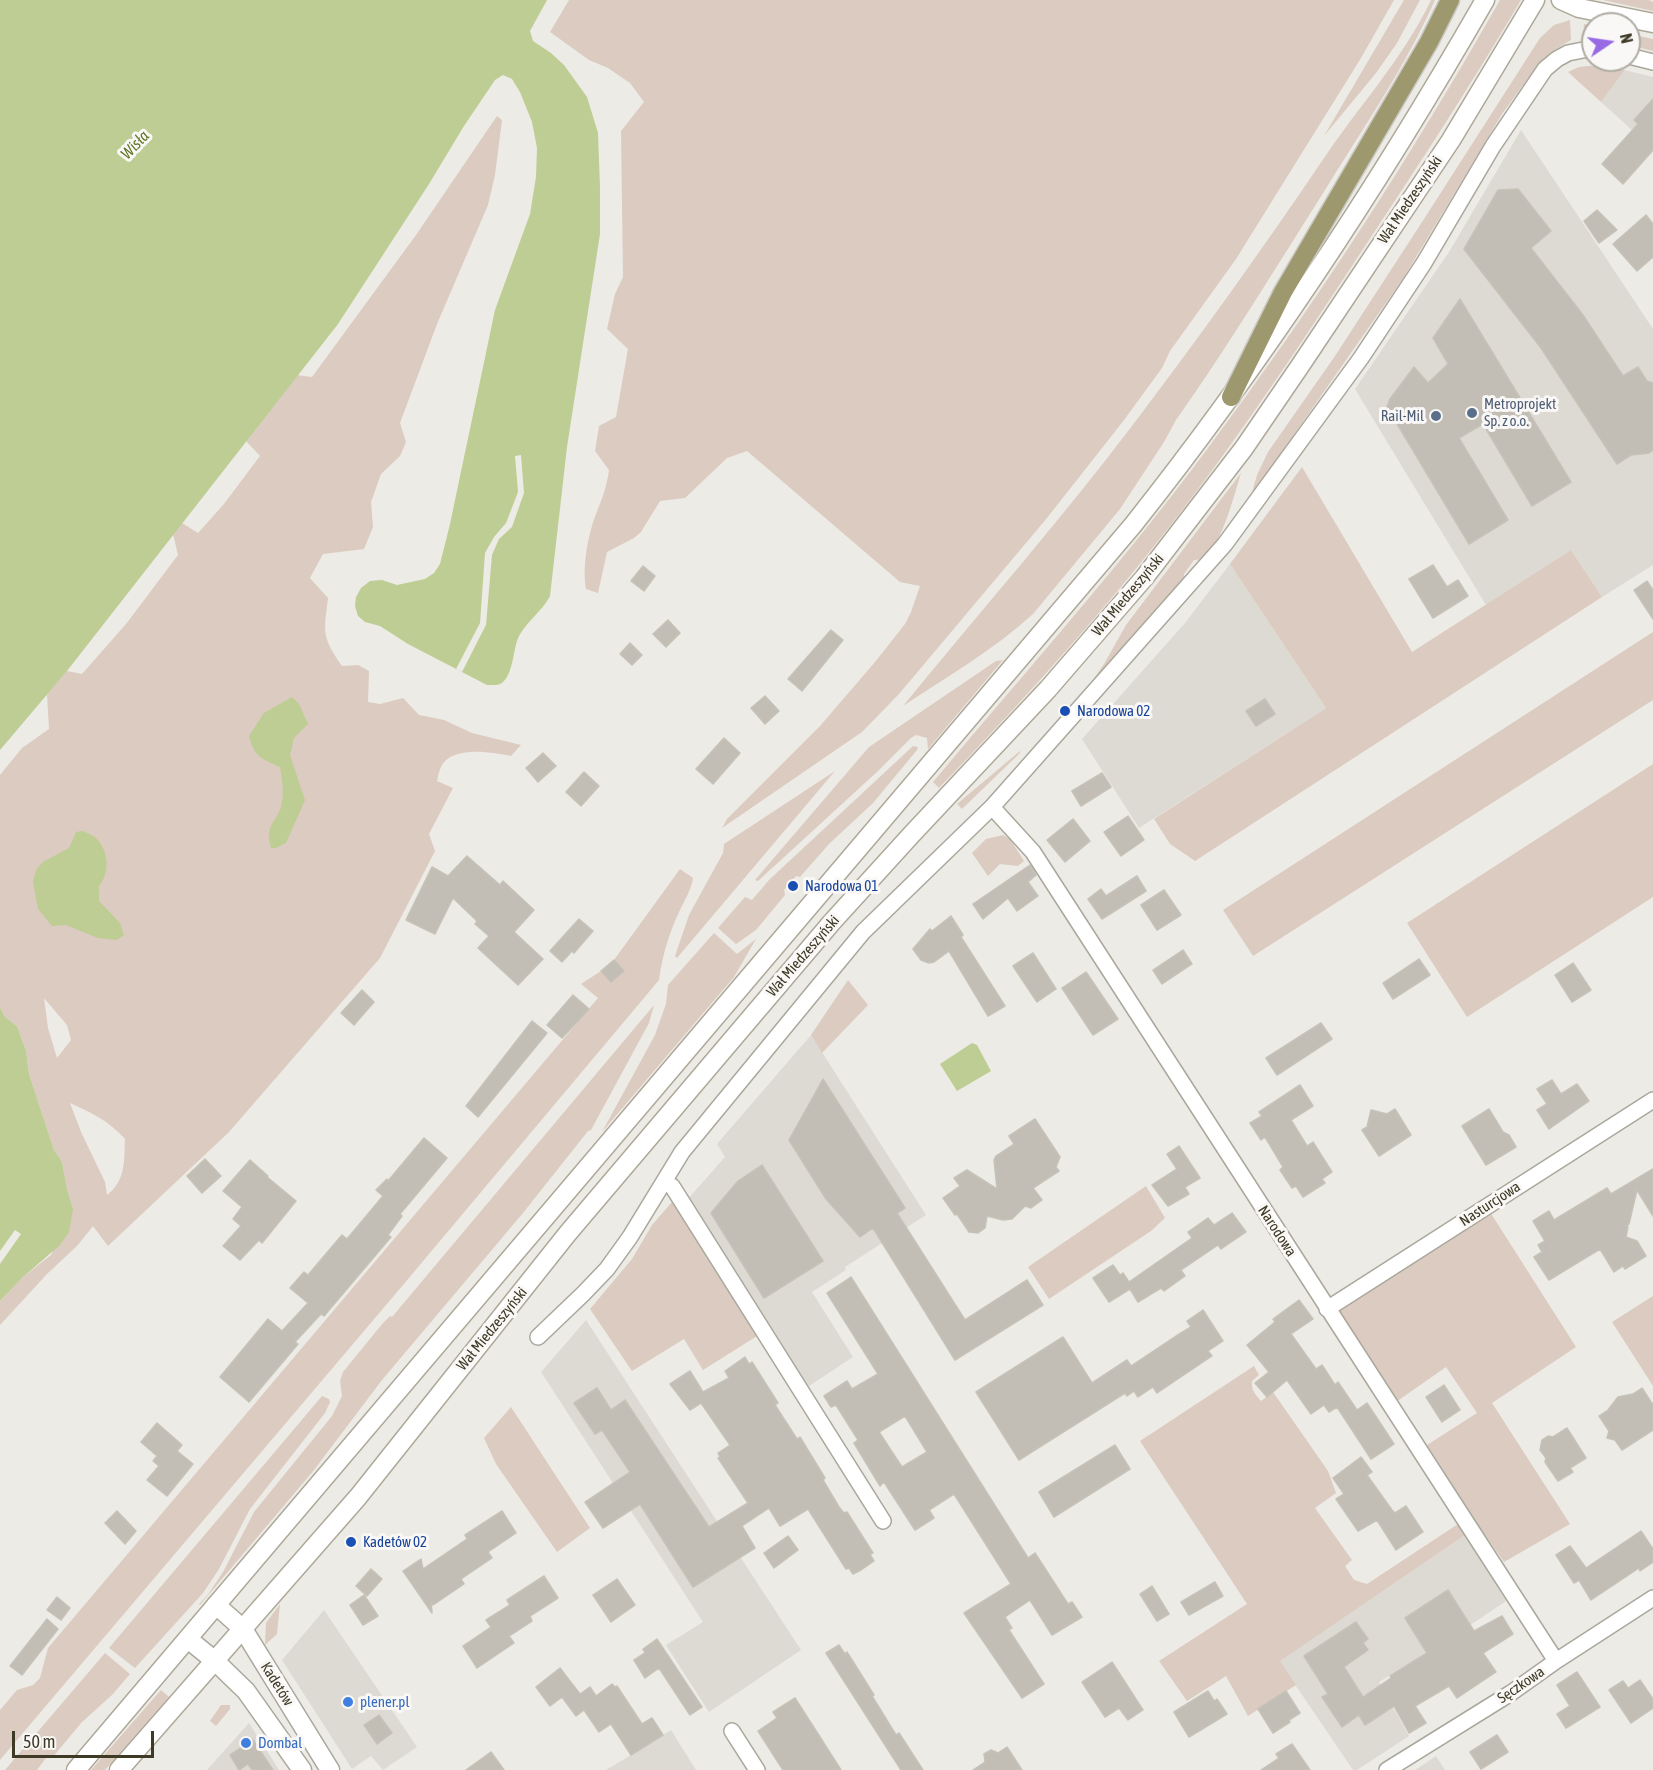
<!DOCTYPE html>
<html>
<head>
<meta charset="utf-8">
<style>
  body { margin:0 }
  #map { position:relative; width:1653px; height:1770px; overflow:hidden; background:#edebe5; font-family:"Asap Condensed",sans-serif }
  canvas { display:block }
  .north { position:absolute; left:1581px; top:12px; width:60px; height:60px; box-sizing:border-box; background:#faf8f6; border:2px solid #afaca3; border-radius:50%; rotate:77deg; font-size:16px; font-weight:700; line-height:24px; text-align:center; color:#3e3a26 }
  .north::after { content:''; display:block; margin:auto; width:21px; height:27px; background:#986be5; clip-path:polygon(50% 0,100% 100%,50% 72%,0 100%) }
  .scale { position:absolute; left:12px; top:1731px; width:142px; height:27px; box-sizing:border-box; border:3px solid #3e3a26; border-top:0; padding-left:8px; font-size:18px; line-height:21px; white-space:nowrap; color:#3e3a26; -webkit-text-stroke:4px #faf8f6; paint-order:stroke }
</style>
</head>
<body>
<div id="map">
<canvas width="1653" height="1770"></canvas>
<div class="north">N</div>
<div class="scale">50 m</div>
</div>
<script>
const g = document.querySelector('canvas').getContext('2d');
g.lineJoin = 'round';
function fill(path, color) { g.fillStyle = color; g.fill(path, 'evenodd'); }
function stroke(path, color, width, dash) { g.strokeStyle = color; g.lineWidth = width; g.lineCap = dash ? 'butt' : 'round'; g.setLineDash(dash || []); g.stroke(path); }
function drawText(font, color, halo, rows, align = 'center') {
  g.font = font + ' "Asap Condensed",sans-serif'; g.lineWidth = 6; g.setLineDash([]); g.textBaseline = 'middle'; g.strokeStyle = halo; g.fillStyle = color; for (const [text, x, y, turn = 0] of rows) {
    g.save(); g.translate(x, y); g.rotate((+turn || 0) * Math.PI / 180); g.textAlign = isNaN(turn) ? turn : align; if (halo) g.strokeText(text, 0, 0); g.fillText(text, 0, 0); g.restore();
  }
}
fill(new Path2D(`
  M1625,70l28,7v72l-52,-47z
  M1521,130l132,199v236l-51,32 -31,-47 -85,55 -131,-216 94,-137z
  M1230,564l96,144 -187,120 -57,-89 103,-116z
  M811,1035l115,180 -81,52 1,3 -34,22 41,65 -47,31 -119,-188 38,-43 -8,-13z
  M586,1320l215,330 -92,62 -43,-67 37,-23 -162,-250z
  M1465,1535l41,66 -46,31 -81,50 30,54 -52,34h-4l-74,-109z
  M324,1610l93,137 -34,23 -12,-14 -19,13 -70,-109z
  M249,1723l30,47h-72z
  M671,1730l25,40h-90l25,-15z
  M1436,1756l9,14h-30z`), '#dddad4');
fill(new Path2D(`
  M569,0h825l-33,58 -125,201 -66,92 -8,17 -38,52 -77,98 -148,176 -37,38 -140,96 5,-9 93,-93 55,-64 30,-38 6,-12 9,-26 -20,-4 -153,-131 -20,7 -42,40 -25,3 -19,31 -7,6 -27,14 -9,41 -12,-4c-4,-22 2,-54 10,-75 6,-15 11,-28 13,-44l-14,-19 4,-25 17,-9 12,-68 -21,-20 8,-35 8,-17 -2,-146 23,-29 -14,-19 -22,-15 -19,-8 -39,-28z
  M1404,0h16l-23,43 -21,30 -52,63z
  M1431,0h4c-28,64 -73,130 -110,190 -49,77 -96,155 -149,230l-12,22 -44,67 -87,105c-39,36 -87,63 -130,92 76,-93 156,-184 229,-280 66,-87 129,-175 190,-265 36,-54 81,-102 109,-161z
  M1500,0h21c-55,94 -115,184 -175,275 -64,97 -129,194 -203,285 -64,79 -133,154 -204,228l-6,-6c92,-110 189,-218 275,-334 107,-143 204,-293 292,-448z
  M1603,0h46l4,2v9z
  M1570,20l1,20 -20,12 -11,10 -38,52 -98,163 -153,219 6,-21 11,-23 67,-96 89,-137 116,-181 14,-13z
  M1584,24l9,2v12h-10z
  M1629,34l24,5v12l-24,-6z
  M1597,65l28,5 -24,32 -33,-30 11,-5z
  M497,116l5,4 -7,55 -7,30 -51,119 -37,99 6,19 -6,14 -19,18 -10,28 2,25 -9,22 -41,5 -13,24 18,20c-4,34 -7,38 14,68l16,-1 11,6 -1,31 12,2 23,-6 16,17 25,5 28,13 49,12 -10,11c-19,-4 -60,-11 -70,11 -2,4 -3,9 -4,14l16,7 -24,46 6,17 -55,107 -151,174 -121,114 -15,-20 -16,20 -29,27 -48,52v-24l23,-24 28,-22 22,-46 -6,-20 -5,-27 -8,-12 -25,-76 -3,-23 -9,-25 -12,-9 -5,-10v-232l22,-27 27,-19 -2,-35 20,-23 15,3 44,-50 52,-69 -5,-21 9,-11 16,10 26,-29 36,-48 -14,-15 51,-66 15,2 104,-142zM44,998l23,27 4,15 -14,18 -9,-30zM70,1103c22,10 39,18 55,36 -1,21 1,42 -18,56l-2,-13 -24,-50z
  M1302,467l110,185 159,-102 31,47 -407,264 -25,-17 -16,-25 172,-111 -96,-144z
  M1241,473c-6,19 -20,75 -38,85 -1,1 -8,2 -9,2l-10,14v10l-35,43 -63,71 -81,81 68,-70 31,-45 22,-39z
  M1653,632v68l-400,256 -30,-46z
  M1003,660l-75,89 -1,-11 -11,-3 -5,3 -33,33 -120,110 -3,-1 114,-133 127,-86z
  M913,746l5,1 -1,3 -44,53 -44,41 -29,33 -4,-1 -12,14 1,5 -29,35 -20,14 -18,-16 27,-31 7,3 17,-20z
  M1020,751v2l-58,56 -5,-5z
  M1653,764v133l-186,120 -60,-94z
  M835,771l-158,187 -2,-2 14,-41 34,-62 1,-9z
  M1003,835l7,4 14,22 -6,5 -18,-2 -12,12 -16,-23 14,-14z
  M680,869l13,9c-2,13 -9,23 -14,34 -10,21 -17,45 -20,68l-256,305 -403,475v-50l17,-20 16,-5 7,-7 8,-30 550,-650 -17,-14 20,-13 10,11 12,-11 -9,-11z
  M714,933l23,21 19,-15 -22,38 -132,155 53,-97 11,-31 2,-19z
  M848,980l20,25 -46,48 -11,-18z
  M654,1005l-5,18 -58,107 -3,1 -65,82 -141,167 -68,90 -114,135 -1,-1 8,-8 16,-24 31,-60 78,-96 10,-20 -2,-15 3,-9 40,-49 7,-7 2,1z
  M1146,1186l19,32 -14,13 -102,68 -21,-32z
  M672,1202l85,134 -54,34 -19,-31 -52,32 -42,-62 42,-50 20,-34z
  M1490,1212l86,135 -84,56 78,121 -66,38 -22,-31 -55,-86 50,-32 -31,-46 -50,35 -59,-92z
  M1653,1296v90l-41,-64z
  M1254,1366l5,9 -7,6c-1,9 3,13 9,20l12,-9 55,79 8,22 -21,15 37,52 -7,6 9,14 13,4 91,-60 7,11 -185,126 16,24 -48,31 -22,-40 -39,25 -28,-40 88,-57 -107,-163z
  M322,1396l7,3 1,3 -5,11 -75,96 -31,60 -16,24 -68,75 -26,-20z
  M511,1407l79,121 -33,24 -61,-88 -12,-26z
  M280,1604l-3,30 -12,11 1,-22z
  M105,1653l25,21 -18,21 -30,27 -30,36h-6l-9,12h-32z
  M161,1690l8,7 -64,73h-14z
  M221,1705h9v4l-14,17 -6,-5z`), '#dccbc1');
fill(new Path2D(`
  M0,0h547l-17,31 3,10 18,12 13,12 23,32 11,36 2,54v47l-33,213 -17,149c-8,16 -27,28 -33,45 -4,12 -4,30 -13,40 -4,5 -11,4 -17,4l-79,-41 -28,-18 -15,-4 -7,-6 -3,-10 1,-9 5,-9 9,-7 12,-1 15,5 28,-6 9,-6 6,-9 10,-40 45,-214 35,-96 6,-37 1,-29 -5,-26 -12,-30 -8,-13 -9,-4 -8,5 -31,46 -35,58 -91,140 -271,347 -67,79z
  M292,697l7,7 9,20 -14,14 -4,17 15,45 -19,43 -10,5h-5c-7,-27 8,-25 11,-46 2,-11 0,-23 -2,-35 -18,-8 -26,-10 -31,-31l15,-23z
  M83,831c4,2 10,4 13,7 13,13 14,35 3,48v15l21,22 4,12 -7,5 -19,-2 -32,-13 -14,1 -14,-17 -5,-27 3,-12 7,-8 26,-14 7,-16z
  M0,1007l5,10 12,9 9,25 3,23 25,76 8,12 5,27 6,20 -4,23 -9,13 -37,32 -23,24z
  M972,1043l5,2 14,26 -34,20 -17,-27z`), '#bdcd93');
fill(new Path2D(`
  M521,455l3,38 -12,34 -13,12 -7,16 -6,70 -24,47 -6,-3 24,-46 5,-70 9,-16 12,-14 12,-31 -3,-36z
  M15,1230l6,4 -21,30v-13z`), '#edebe5');
const building = new Path2D(`
  M1653,99v51l-30,34 -21,-20 36,-40 -4,-4z
  M1518,189l33,42 -20,17 52,67 40,61 15,-9 9,14 6,2v67l-4,3 -18,2 -14,9 -76,-116 -77,-99 34,-59z
  M1597,210l20,20 -18,13 -15,-22z
  M1646,215l7,9v33l-16,14 -24,-27z
  M1460,299l111,183 -39,24 -49,-82 -24,14 49,82 -39,24 -82,-137 3,-8 24,-32 14,16 20,-19 -15,-26z
  M1433,565l14,22 11,-7 10,16 -35,22 -24,-39z
  M643,566l12,10 -11,15 -13,-10z
  M1647,581l6,9v29l-19,-29z
  M668,620l12,13 -14,14 -13,-13z
  M831,630l12,10 -41,51 -14,-12z
  M630,643l12,12 -10,10 -12,-11z
  M765,696l14,15 -14,13 -14,-16z
  M1265,699l10,15 -19,12 -10,-15z
  M724,738l16,15 -27,31 -17,-15z
  M543,753l13,13 -18,16 -12,-14z
  M584,772l15,14 -18,20 -15,-14z
  M1102,773l9,14 -30,19 -9,-15z
  M1128,816l16,24 -23,16 -17,-24z
  M1073,819l17,22 -25,21 -18,-22z
  M467,856l33,29 3,-4 31,29 -20,22 29,27 -25,26 -40,-37 11,-12 -14,-12 2,-3 -24,-23 -18,36 -29,-14 26,-53 16,9z
  M1030,865l6,10 -8,7 10,14 -21,15 -9,-13 -25,21 -10,-15z
  M1137,876l9,15 -44,28 -14,-20 13,-10 5,7z
  M1164,890l17,25 -24,15 -16,-25z
  M951,916l12,19 -2,2 44,69 -17,10 -39,-65 -15,11 -5,1 -8,-3 -8,-11 17,-20 2,2z
  M579,919l14,12 -19,22 -2,-2 -10,11 -12,-11z
  M1183,950l9,14 -30,20 -9,-14z
  M1033,953l23,36 -19,13 -24,-36z
  M1419,959l11,16 -37,24 -10,-16z
  M614,960l10,11 -13,11 -10,-11z
  M1573,963l18,27 -19,12 -17,-27z
  M1086,972l32,47 -25,16 -31,-47z
  M362,990l12,12 -20,23 -13,-12z
  M573,995l16,14 -27,29 -15,-13z
  M532,1021l15,12 -69,84 -12,-11z
  M1321,1023l11,16 -55,36 -11,-17z
  M823,1079l82,129 -8,5 68,107 62,-40 16,25 -88,55 -82,-132 -13,9 -34,-38 -37,-59z
  M1552,1080l9,14 16,-10 12,17 -40,28 -12,-19 10,-6 -10,-15z
  M1300,1085l13,21 -22,14 16,26 6,-4 19,30 -10,7 3,4 -22,14 -7,-11 -4,2 -12,-18 3,-3 -18,-30 -4,3 -11,-17 12,-7 -3,-4z
  M1395,1109l16,26 -32,21 -17,-26 5,-3 4,-17 16,4z
  M1489,1109l14,23 6,3 7,12 -30,18 -24,-39z
  M1035,1119l25,38 -4,10 3,4 -26,17 9,12 -11,8 -6,-2 -13,13 -9,1 -16,-4 -2,12 -7,5 -9,-1 -12,-18 -2,1 -12,-17 17,-12 -6,-8 13,-8 30,19 -3,-29 2,-4 18,-12 -5,-8z
  M424,1138l23,20 -47,56 2,2 -14,19 3,2 -67,79 -3,-2 -26,28 3,2 -49,58 -29,-25 48,-58 14,12 26,-28 -18,-15 14,-16 4,3 34,-40 5,4 36,-43 -7,-6 11,-11 1,2z
  M1179,1146l21,32 -15,9 4,7 -21,12 -16,-21 25,-16 -10,-15z
  M205,1159l16,17 -19,17 -15,-17z
  M250,1160l18,16 -1,1 29,24 -34,42 -3,-3 -19,20 -17,-14 18,-20 -8,-7 9,-12 -19,-16z
  M762,1165l61,96 -59,37 -53,-85 27,-32z
  M1653,1169v47l-16,-26 -8,34 -2,1 1,2 -2,10 11,4 9,15 -21,13 -2,-3 -9,6 -14,-23 -51,31 -15,-23 8,-5 -4,-7 7,-4 -12,-20 16,-10 5,9 53,-32 4,6z
  M1232,1213l14,19 -25,17 -3,-4 -37,25 4,6 -21,15 -3,-3 -23,14 -8,-13 -21,13 -16,-24 20,-13 7,10 3,-2 6,9 63,-44 -4,-6 20,-14 6,7z
  M851,1277l177,281 7,-5 33,51 4,-2 10,15 -30,18 -22,-35 -25,17 7,11 -3,2 35,54 -22,14 -58,-85 47,-29 -57,-90 -25,16 5,8 -19,12 -31,-48 -4,4 -26,-43 4,-3 -22,-35 -5,2 -7,-11 23,-15 5,8 26,-15 -51,-81zM905,1416l22,36 -25,15 -23,-35z
  M1299,1300l14,19 -22,15 25,35 6,-4 13,20 3,-3 19,28 10,-7 27,41 -23,15 -34,-52 -8,5 -5,-7 -13,9 -24,-34 -20,17 -12,-14 14,-11 -22,-27 28,-23 -2,-3z
  M1203,1310l20,31 -15,10 4,5 -55,37 -4,-6 -15,10 -4,-6 -7,5 -2,-3 -106,67 -43,-68 87,-55 29,46 35,-23 4,6 45,-30 15,-9 -4,-6z
  M745,1357l4,7 3,-2 26,41 -3,2 22,34 3,-2 25,41 -2,2 16,27 5,6 3,-1 26,41 -3,1 4,7 -13,9 -8,4 -4,-6 -3,1 -38,-60 -28,17 -11,-18 -27,18 13,22 -62,39 -53,-83 -37,24 -18,-26 45,-30 -28,-42 -7,4 -21,-31 23,-15 14,22 14,-10 84,127 39,-24 -30,-45 2,-1 -2,-4 12,-8 -29,-42 -11,7 -20,-26 20,-13 13,21 26,-14 -4,-7z
  M1444,1385l16,25 -18,12 -16,-25z
  M1642,1388l11,17v25l-31,20 -7,-10 -8,-2 2,-7 -10,-15 9,-6 10,-13 15,-3z
  M157,1423l25,22 -5,6 16,13 -26,32 -20,-16 12,-14 -6,-5 4,-5 -16,-14z
  M1567,1428l19,30 -16,10 3,4 -15,9 -13,-19 1,-4 -6,-8 2,-10 6,-4 5,1z
  M1115,1445l15,24 -76,48 -15,-25z
  M1361,1457l11,15 -5,3 25,35 3,3 11,-7 17,26 -27,18 -19,-30 -19,11 -22,-32 8,-5 -11,-16z
  M117,1511l19,20 -11,13 -20,-21z
  M502,1511l14,22 -28,19 4,6 -31,21 3,5 -31,21 -2,-3 1,11 -29,-42 18,-12 2,10 44,-30 -2,-4z
  M1641,1531l12,18v13l-13,9 -1,-3 -48,32 -12,-20 -5,3 -18,-28 14,-9 16,22z
  M788,1536l10,14 -24,18 -10,-15z
  M371,1569l11,10 -15,17 -11,-10z
  M544,1576l14,22 -28,18 2,5 -23,15 5,7 -37,25 -14,-22 28,-19 -5,-7 24,-15 -3,-5z
  M617,1579l18,26 -24,17 -18,-27z
  M1215,1582l8,14 -34,19 -8,-13z
  M1152,1586l17,28 -12,7 -17,-27z
  M1448,1590l26,41 28,-15 11,18 -30,19 13,19 -39,26 -8,-12 -34,20 11,17 -17,10 -15,-27 -29,19 -6,-10 -17,12 -20,-30 6,-3 -24,-38 52,-34 12,17 -5,4 5,7 -24,17 19,30 28,-19 -1,-2 37,-23 -22,-35z
  M364,1595l14,21 -15,9 -13,-20z
  M57,1597l13,11 -9,12 -14,-10z
  M47,1619l11,10 -36,46 -12,-9z
  M657,1639l45,68 -12,8 -31,-47 -14,10 -11,-18 11,-7 -2,-4z
  M839,1645l6,9 2,-2 27,43 -2,1 13,21 11,18 3,-2 24,37h-22l-75,-117z
  M1112,1662l31,48 -15,10 -9,-12 -14,9 -23,-35z
  M560,1668l20,26 10,-7 6,9 16,-12 3,3 2,-1 25,38 10,-6 11,17 -32,20 -20,-31 -12,8 -15,-22 -8,6 -14,-19 -12,9 -14,-19z
  M1577,1672l23,35 -34,21 -9,-14 13,-8 -13,-21z
  M1640,1680l13,19v9l-22,15 -22,-33 14,-9 5,7z
  M1208,1691l6,10 3,-2 10,15 -38,23 -15,-25z
  M1286,1691l14,22 -11,7 1,2 -17,11 -15,-24z
  M795,1698l25,39 21,33h-58l-25,-39 19,-13 -4,-6z
  M379,1715l13,18 -15,11 -13,-19z
  M1497,1735l11,17 -27,17 -11,-17z
  M253,1740l20,30h-21l-4,-6 -9,6 -9,-15z
  M1292,1744l18,26h-49l18,-12 -3,-4z
  M1007,1747l15,23h-49l12,-8 -1,-8 7,-4 7,3z
  M491,1752l13,18h-38z`);
fill(building, '#c2beb5');
stroke(building, '#c6c2b8', 1.5);
const minor = new Path2D(`
  M1629,56l24,6
  M992,807l41,45 523,809
  M672,1186l211,335
  M1327,1309l326,-209
  M538,1337l45,-43 24,-25 23,-32 52,-85 181,-220 129,-125 233,-263 136,-186 63,-95 69,-117 52,-77 12,-10 11,-6 25,-5
  M732,1731l25,39
  M1387,1770l124,-77 45,-32 97,-63`);
const tertiary = new Path2D(`
  M216,1605l27,24 87,141
  M188,1639l27,22 31,30 56,79`);
const secondary = new Path2D(`
  M1561,0l18,8 74,15
  M76,1770l1057,-1245c131,-165 247,-342 352,-525
  M119,1770l239,-273 210,-264 264,-311 80,-88 136,-145 96,-111 100,-130 56,-82 151,-226 84,-140`);
const primary = new Path2D(`
  M1231,397l52,-105 146,-250 21,-42`);
stroke(minor, '#aaa89c', 18);
stroke(tertiary, '#aaa89c', 21);
stroke(secondary, '#ada899', 21);
stroke(primary, '#c9c8c2', 21);
stroke(minor, '#fff', 15);
stroke(tertiary, '#fff', 18);
stroke(secondary, '#fff', 18);
stroke(primary, '#9e986e', 18);
for (const [x, y, r, color] of [
  [1472,413,6,"#5c6f8a"],
  [1436,416,6,"#5c6f8a"],
  [1065,711,6,"#1a4fb4"],
  [793,886,6,"#1a4fb4"],
  [351,1542,6,"#1a4fb4"],
  [348,1702,6,"#3f7fe0"],
  [246,1743,6,"#3f7fe0"]
]) { const dot = new Path2D(); dot.arc(x, y, r, 0, 2 * Math.PI); g.fillStyle = color; g.fill(dot); stroke(dot, '#faf8f6', 2); }
drawText('15px', '#3e3a26', '#faf8f6', [
  ["Wał Miedzeszyński",1410,200,-56],
  ["Wał Miedzeszyński",1128,595,-50],
  ["Wał Miedzeszyński",803,956,-49],
  ["Nasturcjowa",1490,1204,-33],
  ["Narodowa",1277,1231,57],
  ["Wał Miedzeszyński",492,1329,-51],
  ["Kadetów",277,1684,58],
  ["Sęczkowa",1521,1685,-34]
]);
drawText('15px', '#4e5e75', '#faf8f6', [
  ["Metroprojekt",1484,404],
  ["Sp. z o.o.",1484,421],
  ["Rail-Mil",1424,416,"right"]
], 'left');
drawText('15px', '#164399', '#faf8f6', [
  ["Narodowa 02",1077,711],
  ["Narodowa 01",805,886],
  ["Kadetów 02",363,1542]
], 'left');
drawText('15px', '#366cbe', '#faf8f6', [
  ["plener.pl",360,1702],
  ["Dombal",258,1743]
], 'left');
drawText('italic 16px', '#5e7525', '#faf8f6', [
  ["Wisła",135,145,-46]
]);
</script>
</body>
</html>
